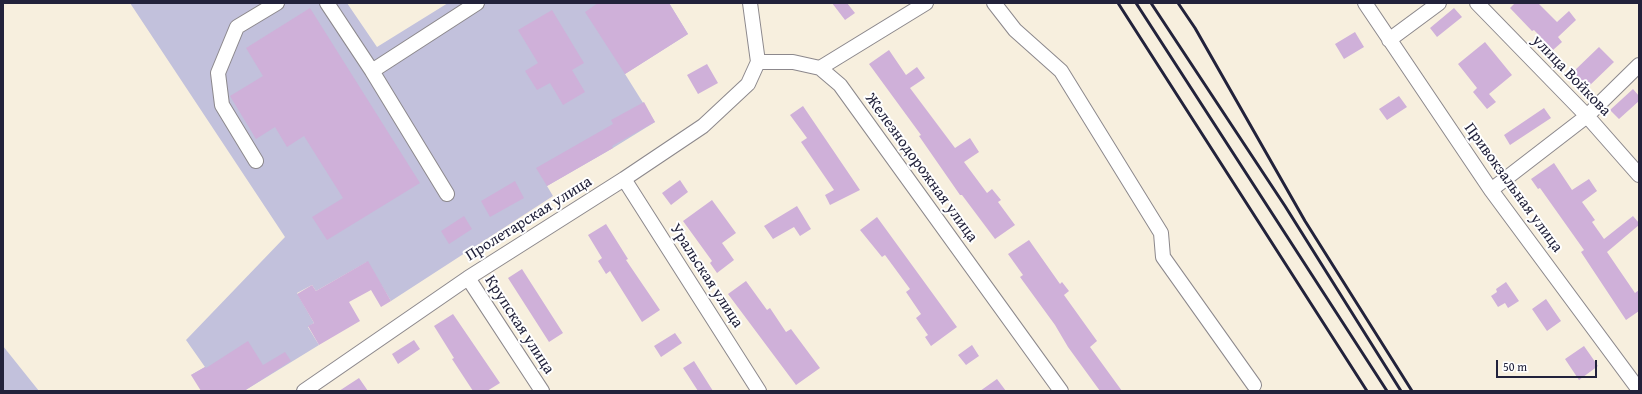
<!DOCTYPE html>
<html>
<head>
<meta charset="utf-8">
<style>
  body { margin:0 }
  #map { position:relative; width:1642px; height:394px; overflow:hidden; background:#f7efde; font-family:"Gentium Book Plus",serif }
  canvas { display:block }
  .frame { position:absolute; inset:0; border:4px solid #22223b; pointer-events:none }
  .scale { position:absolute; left:1496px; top:360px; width:101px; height:18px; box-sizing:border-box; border:2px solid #22223b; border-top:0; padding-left:5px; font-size:12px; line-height:14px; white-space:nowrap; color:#22223b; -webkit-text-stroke:3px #fff; paint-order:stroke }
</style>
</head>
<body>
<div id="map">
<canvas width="1642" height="394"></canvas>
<div class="frame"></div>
<div class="scale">50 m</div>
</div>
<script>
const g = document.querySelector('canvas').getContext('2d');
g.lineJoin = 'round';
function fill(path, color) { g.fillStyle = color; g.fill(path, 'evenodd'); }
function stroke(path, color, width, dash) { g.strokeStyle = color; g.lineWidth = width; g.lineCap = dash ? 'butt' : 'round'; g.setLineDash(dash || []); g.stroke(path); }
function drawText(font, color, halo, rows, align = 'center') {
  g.font = font + ' "Gentium Book Plus",serif'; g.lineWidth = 4; g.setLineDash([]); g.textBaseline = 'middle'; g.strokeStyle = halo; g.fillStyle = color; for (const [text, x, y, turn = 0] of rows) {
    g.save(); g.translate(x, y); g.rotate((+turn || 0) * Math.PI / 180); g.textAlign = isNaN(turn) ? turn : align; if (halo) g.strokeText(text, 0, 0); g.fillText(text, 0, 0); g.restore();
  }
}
fill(new Path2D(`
  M130,3h217l30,44 71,-44h221l19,31 -63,40 30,48 -42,26 -66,38 6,10 -162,105 -24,-39 -51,29 -4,-6 -15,8 17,30 -6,4 11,18 -75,46 -53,-16 14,-8 -19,-27 99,-103z
  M3,346l36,45h-36z`), '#c2c1dc');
fill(new Path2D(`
  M598,3h71l19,31 -63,40 -40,-62z
  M832,3h15l8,10 -10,7z
  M1515,3h23l19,19 12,-11 7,9 -18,17 4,5 -9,8 -19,-20 -2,1 -22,-23z
  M310,8l110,175 -93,57 -15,-23 31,-19 -39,-62 -17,11 -12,-20 -19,12 -26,-43 33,-20 -17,-28z
  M1454,8l8,9 -25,20 -7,-9z
  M552,10l32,53 -12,7 13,22 -22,13 -13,-22 -13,7 -12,-19 13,-8 -20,-33z
  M1355,32l9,15 -20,12 -9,-15z
  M1485,42l27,33 -23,19 7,8 -9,7 -14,-17 4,-4 -19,-24z
  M1599,47l15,15 -26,25 -15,-15z
  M889,50l17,25 11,-8 8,11 -15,10 45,60 15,-10 9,14 -15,10 23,31 5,-4 9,11 -3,2 17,23 -20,14 -33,-44h-2l-41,-59 2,-1 -52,-71z
  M707,64l11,19 -20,11 -11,-19z
  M1633,89l6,7v5l-20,18 -9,-9z
  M1399,96l8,11 -20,13 -8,-11z
  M644,102l11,20 -43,24 1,2 -66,38 -11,-18 77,-44 -2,-4z
  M803,106l57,84 -30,15 -5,-10 9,-5 -33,-48 6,-4 -17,-23z
  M1544,108l7,10 -41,27 -6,-10z
  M1554,163l18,27 17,-11 8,12 -15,11 13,18 -3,2 12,17 29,-23 6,7v2l-32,27 28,41 4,-3v21l-13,9 -45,-68 3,-2 -44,-62 -2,1 -7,-10z
  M680,180l8,12 -17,13 -9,-12z
  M515,181l9,17 -34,19 -9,-16z
  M712,200l24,33 -14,10 12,17 -17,13 -7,-10 2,-2 -29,-40z
  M797,206l14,23 -11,7 -6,-9 -21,12 -9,-13z
  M464,216l8,13 -23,15 -8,-13z
  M877,217l80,110 -26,19 -6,-9 3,-2 -12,-17 5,-4 -15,-22 4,-3 -25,-34 -3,2 -22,-27z
  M606,224l22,35 -2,1 34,50 -18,12 -32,-51 -4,3 -8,-13 4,-3 -14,-23z
  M1029,240l31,44 2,-2 7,9 -5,4 33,46 -7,6 32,44h-22l-32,-44 -13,-22 -35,-48 3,-2 -15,-21z
  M368,261l23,40 -10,6 -10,-17 -22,12 11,19 -41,24 -11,-19 6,-3 -17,-29 15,-9 4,6z
  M522,269l41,64 -14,9 -41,-64z
  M746,281l21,29 3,-2 16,24 5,-3 29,39 -24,17 -68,-91z
  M1506,282l13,19 -11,7 -3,-5 -7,4 -7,-11 6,-4 -1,-3z
  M1546,299l15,22 -14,10 -15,-22z
  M453,314l47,69 -13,8h-14l-21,-32 2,-1 -20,-32z
  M675,333l7,10 -21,14 -7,-11z
  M414,340l6,9 -22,15 -6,-10z
  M248,341l15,24 22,-13 6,9 -47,30h-43l-10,-16 14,-8 1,1z
  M972,345l7,11 -13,9 -8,-10z
  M1584,346l14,20 -19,14 -14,-21z
  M694,361l19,30h-15l-15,-23z
  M359,378l9,13h-29z
  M997,379l9,12h-26z`), '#cfb0d9');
const minor = new Path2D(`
  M327,3l45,68 75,123
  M750,3l8,59
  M994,3l21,27 46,41 100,162 2,24 91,128
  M1365,3l126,187 148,200
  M1477,3l110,113 52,59
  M1389,40l50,-37
  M758,62h35l27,6 20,17 221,306
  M820,68l106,-65
  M372,71l105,-68
  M256,161l-34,-56 -4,-32 19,-46 40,-24
  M624,179l135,212
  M1491,190l96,-74 52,-51
  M468,278l74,113
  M304,391l164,-113 156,-99 79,-53 45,-42 10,-22`);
stroke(minor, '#8c888c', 16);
stroke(minor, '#fff', 14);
stroke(new Path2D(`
  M1118,3l249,388
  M1136,3l251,388
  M1151,3l134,203 116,185
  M1178,3l17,25 110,193 107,170`), '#22223b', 3);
drawText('16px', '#22223b', '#fff', [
  ["улица Войкова",1571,76,46],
  ["Железнодорожная улица",921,168,54],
  ["Привокзальная улица",1513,188,54],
  ["Пролетарская улица",529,219,-32],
  ["Уральская улица",706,276,57],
  ["Крупская улица",519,325,57]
]);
</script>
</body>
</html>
